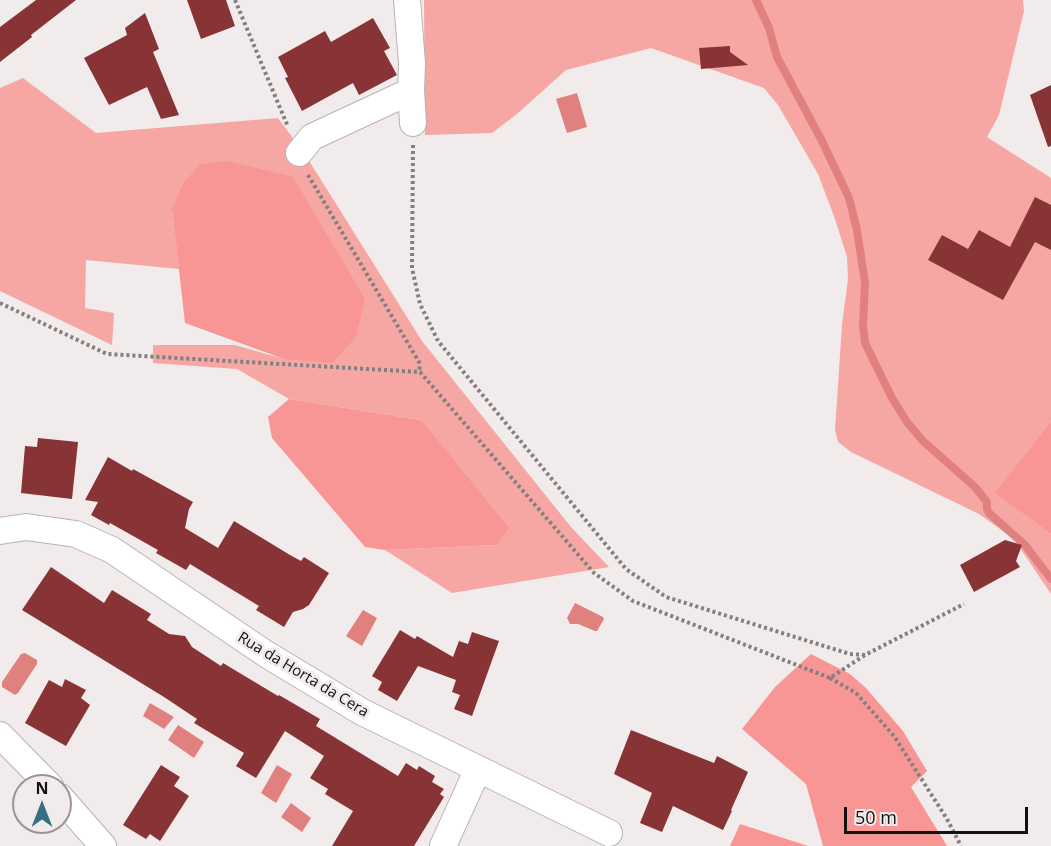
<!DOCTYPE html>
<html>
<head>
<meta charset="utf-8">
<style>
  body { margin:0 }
  #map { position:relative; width:1051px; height:846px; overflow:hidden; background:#f2ebeb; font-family:"Open Sans",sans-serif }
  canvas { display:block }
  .north { position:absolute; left:12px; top:774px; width:60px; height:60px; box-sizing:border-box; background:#f2ebeb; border:2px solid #999494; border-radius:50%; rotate:0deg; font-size:16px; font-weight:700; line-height:24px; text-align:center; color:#131111 }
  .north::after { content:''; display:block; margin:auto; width:21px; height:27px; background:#346f87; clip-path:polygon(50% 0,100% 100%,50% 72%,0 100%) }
  .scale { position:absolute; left:844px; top:807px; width:184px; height:27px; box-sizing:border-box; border:3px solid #131111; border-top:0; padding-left:8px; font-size:18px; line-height:21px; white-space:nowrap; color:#131111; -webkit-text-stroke:4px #f2ebeb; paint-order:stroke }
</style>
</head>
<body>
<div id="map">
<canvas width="1051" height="846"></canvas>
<div class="north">N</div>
<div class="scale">50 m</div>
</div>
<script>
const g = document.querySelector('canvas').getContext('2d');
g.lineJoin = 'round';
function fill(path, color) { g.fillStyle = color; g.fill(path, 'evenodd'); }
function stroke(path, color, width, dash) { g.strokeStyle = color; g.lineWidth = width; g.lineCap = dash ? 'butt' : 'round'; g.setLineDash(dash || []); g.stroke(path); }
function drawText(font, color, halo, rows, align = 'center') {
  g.font = font + ' "Open Sans",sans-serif'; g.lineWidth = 6; g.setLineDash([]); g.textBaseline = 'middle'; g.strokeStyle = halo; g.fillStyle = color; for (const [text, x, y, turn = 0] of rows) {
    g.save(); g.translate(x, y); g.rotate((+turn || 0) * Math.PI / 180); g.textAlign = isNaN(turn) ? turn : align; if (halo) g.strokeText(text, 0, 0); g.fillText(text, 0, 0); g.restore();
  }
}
fill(new Path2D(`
  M424,0h599l1,11 -25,104 -12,22 64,41v243l-55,72 55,41v60l-37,-55 -35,-25 -128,-62 -13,-10 -3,-12 7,-105 6,-46 -1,-22 -12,-38 -17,-45 -40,-69 -14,-17 -113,-40 -85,22 -49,44 -25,19 -67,2z
  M23,78l73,55 182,-15 28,38 116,185 149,186 38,40 -157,26 -67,-43 112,-5 -76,-125 -132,-21 -52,-30 -84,-6v-18h82l49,14 -112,-150 7,60 -93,-9 -1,48 29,5 -2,32 -112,-54v-203z`), '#f6a7a4');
fill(new Path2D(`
  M228,161l65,16 72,122 -9,38 -24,26 -48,-4 -99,-36 -13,-114 12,-27 17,-18z
  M289,399l132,21 88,108 -12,17 -112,5 -20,-3 -93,-109 -4,-21z
  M1051,421v113l-56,-41z
  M811,654l39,20 16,14 37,43 24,40 -16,16 36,59h-124l-17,-62 -64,-55 33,-42z
  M740,824l68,22h-78z`), '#f79694');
fill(new Path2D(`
  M577,93l10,34 -20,6 -11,-34z
  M575,603l28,14 1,2 -7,12h-2l-17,-7h-8l-3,-6z
  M363,610l14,8 -15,28 -16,-10z
  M25,653l12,7v4l-19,29 -3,2 -13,-8v-5l19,-28z
  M150,703l24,14 -10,12 -21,-13z
  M178,725l26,17 -10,16 -26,-18z
  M277,765l15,9 -16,29 -15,-10z
  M291,803l20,15 -9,14 -21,-15z`), '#e08180');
stroke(new Path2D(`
  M756,0l13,28 8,29 45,84 27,57 8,32 8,53 -2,42 2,18 27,55 15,24 16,19 52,46 12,15v7l2,4 36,32 26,34`), '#e08180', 8);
fill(new Path2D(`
  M36,0h40l-45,35 1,2 -32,25v-35z
  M187,0h39l9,26 -34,13z
  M145,13l14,36 -6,3 26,63 -18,4 -14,-32 -38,18 -25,-47 43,-23 -2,-7z
  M373,18l17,30 -6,3 13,24 -38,20 -6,-12 -51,28 -17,-33 3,-1 -10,-20 47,-26 6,11z
  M730,46v6l18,13 -47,4 -2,-21z
  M1051,85v61l-3,1 -18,-52z
  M1035,197l16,8v45l-16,-8 -32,58 -75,-40 14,-25 26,14 11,-19 31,17z
  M38,438l40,4 -6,57 -51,-6 4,-47 12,1z
  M108,457l24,14 1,-2 60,33 -4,7 -4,19 33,20 16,-27 56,34 11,6 3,-4 25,16 -20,32 -6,4 -10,3 -9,15 -28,-17 3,-4 -69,-42 -4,6 -30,-17 2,-3 -48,-27 -1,2 -18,-10 7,-13 -13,-2z
  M1005,540l17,5 -6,16 4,6 -46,25 -14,-27z
  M51,567l53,36 8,-13 39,24 -4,6 22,14 16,2 7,11 29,19 2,-3 55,33 1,-1 41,24 -4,7 82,50 8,-13 11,7 2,-4 16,10 -3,6 12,7 -4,5 4,3 -30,49h-82l21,-35 -28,-17 3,-5 -18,-11 14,-22 -39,-25 -29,47 -20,-12 8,-13 -50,-30 3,-4 -33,-22 -142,-87z
  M400,630l15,9 2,-3 36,21 6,-16 9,3 4,-12 27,9 -27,75 -18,-7 6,-14 -8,-3 4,-12 -38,-14 -21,35 -19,-11 4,-8 -10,-6z
  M65,679l21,11 -5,8 9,7 -24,41 -41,-23 24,-43 13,7z
  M631,730l83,33 3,-7 31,16 -17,38 1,1 -9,19 -50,-24 -11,26 -22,-9 12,-30 -38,-19z
  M161,765l19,12 -6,9 15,10 -29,45 -10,-7 -4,5 -23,-14z`), '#883335');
const minor = new Path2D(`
  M407,0l5,63 -1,28 2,32
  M299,153l13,-16 99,-46
  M0,531l26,-4 50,7 36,16 154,104 96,58 247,121
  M0,735l50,51
  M60,797l43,49
  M443,846l35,-77`);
stroke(minor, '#b9b2b2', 28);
stroke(new Path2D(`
  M235,0l53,127
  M413,145l-1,123 8,36 18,37 188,228 40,28 184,57 15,1 99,-51
  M308,175l111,187 1,10
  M0,303l107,51 313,18 174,201 39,28 197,77 35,-23
  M830,678l26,15 38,43 53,83 14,27`), '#847f7f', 4, [3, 3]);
stroke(minor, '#fff', 26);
drawText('15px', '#131111', '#f2ebeb', [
  ["Rua da Horta da Cera",303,675,31]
]);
</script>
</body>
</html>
